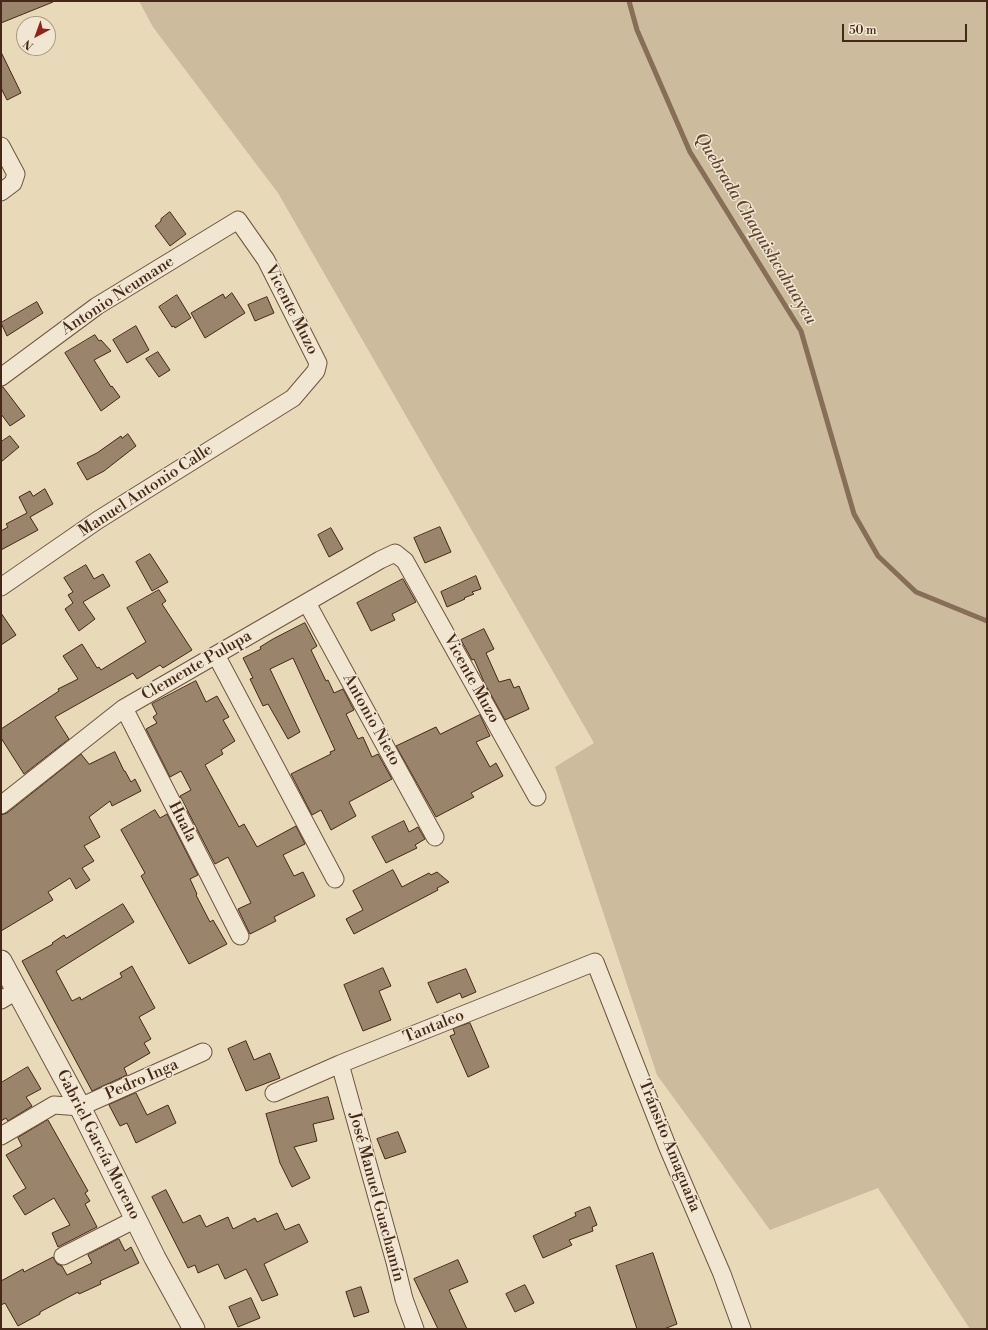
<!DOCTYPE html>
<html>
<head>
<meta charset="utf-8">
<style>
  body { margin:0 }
  #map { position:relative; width:988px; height:1330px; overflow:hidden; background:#e8d9b8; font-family:"Libre Bodoni",serif }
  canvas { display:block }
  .frame { position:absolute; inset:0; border:2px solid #452817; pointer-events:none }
  .north { position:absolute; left:16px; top:16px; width:40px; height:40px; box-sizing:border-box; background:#f0e6d1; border:1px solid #ac9a87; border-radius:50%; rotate:221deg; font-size:11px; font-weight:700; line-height:16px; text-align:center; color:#452817 }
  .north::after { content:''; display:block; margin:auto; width:14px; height:18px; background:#8f2418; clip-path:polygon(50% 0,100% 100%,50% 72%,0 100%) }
  .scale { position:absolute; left:842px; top:24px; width:125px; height:18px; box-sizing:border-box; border:2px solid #452817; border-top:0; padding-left:5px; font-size:12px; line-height:14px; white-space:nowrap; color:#452817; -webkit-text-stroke:3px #f0e6d1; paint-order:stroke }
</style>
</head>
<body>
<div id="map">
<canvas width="988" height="1330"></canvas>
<div class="frame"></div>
<div class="north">N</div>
<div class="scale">50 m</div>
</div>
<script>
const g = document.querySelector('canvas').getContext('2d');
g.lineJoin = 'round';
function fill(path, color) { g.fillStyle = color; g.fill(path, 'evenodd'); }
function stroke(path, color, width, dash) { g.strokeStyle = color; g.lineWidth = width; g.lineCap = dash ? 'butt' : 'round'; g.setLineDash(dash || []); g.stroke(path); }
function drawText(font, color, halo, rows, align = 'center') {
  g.font = font + ' "Libre Bodoni",serif'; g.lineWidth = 3; g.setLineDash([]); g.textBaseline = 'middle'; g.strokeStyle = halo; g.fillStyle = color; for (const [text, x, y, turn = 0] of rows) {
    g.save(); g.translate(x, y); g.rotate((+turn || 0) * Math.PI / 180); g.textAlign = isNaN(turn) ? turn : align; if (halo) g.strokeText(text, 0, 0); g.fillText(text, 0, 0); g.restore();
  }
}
fill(new Path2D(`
  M139,1h848v1328h-17l-92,-141 -108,42 -113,-155 -102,-308 39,-24 -316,-550 -125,-166z`), '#ccbb9d');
stroke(new Path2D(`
  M629,1l8,29 53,122 111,179 53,183 24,42 38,36 71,29`), '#866e57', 5);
const building = new Path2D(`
  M1,1h52v1l-52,21z
  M1,52l20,41 -14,7 -6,-12z
  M170,212l16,22 -16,12 -15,-20 6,-5v-2z
  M232,293l13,20 -40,25 -14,-25 32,-19 2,4z
  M177,295l14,23 -16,10 -1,-2 -2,1 -13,-20z
  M267,297l7,16 -19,8 -7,-16z
  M37,302l6,11 -36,23 -6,-13z
  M136,326l13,24 -22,13 -14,-23z
  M95,335l4,6 2,-1 10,11 -17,9 17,27 1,-1 8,11 -19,14 -36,-58z
  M158,352l12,18 -11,7 -13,-18z
  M1,387h2l22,29 -15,10 -9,-12z
  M128,434l8,12 -32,25 -17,9 -10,-17 20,-10 24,-17 1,2z
  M10,436l9,11 -18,15v-20z
  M45,489l8,15 -23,13 8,13 -37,20v-19l7,-4 -2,-3 21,-11 -8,-16 11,-6 3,5z
  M440,527l11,25 -26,11 -11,-25z
  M331,528l12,21 -14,8 -11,-22z
  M150,554l18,28 -16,9 -16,-29z
  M86,565l8,14 9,-5 7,12 -27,16 12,17 -16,12 -14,-22 8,-6 -5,-8 5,-3 -9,-14z
  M476,576l5,13 -9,3 2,2 -10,4 1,1 -18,8 -6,-15z
  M403,579l13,23 -24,12 3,6 -24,11 -14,-28z
  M159,590l7,11 -4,3 30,46 -29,18 -3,-3 -23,14 -4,-6 -78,44 14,22 -45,35 -23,-36v-9l58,-38 -1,-2 20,-10 -15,-23 19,-12 15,24 2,-1 2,3 45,-28 -19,-34z
  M1,613l15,22 -15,10z
  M305,623l12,23 -6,4 15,31 2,-1 6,13 9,-4 11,21 -8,4 12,25 5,-2 9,20 6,-3 14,25 -43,23 7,14 -25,14 -10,-20 -9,5 -21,-41 40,-20 -1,-2 5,-2 -42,-92 -23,11 30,63 -12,7 -20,-35 -5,2 -13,-27 3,-1 -10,-20 18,-9 -1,-2 13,-8z
  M484,629l10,20 -8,4 13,29 11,-3 4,9 5,-2 10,23 -24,11 -21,-38 -10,-23 -2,1 -11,-20z
  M196,681l10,21 11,-6 12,21 -6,3 12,21 -14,9 2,4 -18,11 34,62 5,-3 13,23 39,-21 9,18 -22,11 11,21 9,-4 12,24 -41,21 2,4 -26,13 -12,-25 13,-6 -23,-46 -13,7 -35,-68 11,-6 -10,-19 -11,6 -24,-48 11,-6 -4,-6 4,-3 -5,-10z
  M480,715l10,21 -14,6 14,25 6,-4 7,13 -32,17 3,4 -38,20 -40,-71 40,-19 4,7z
  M115,752l9,19h1l6,11 4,-3 6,12 -29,15 -2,-5 -21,16 11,20 -16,9 10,15 -12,7 8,12 -14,9 -6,-11 -22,14 5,8 -52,31v-116l6,-2 74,-59 8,10z
  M155,810l5,8 7,-4 31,61 -8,4 7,15 -1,1 14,27 3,-2 14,24 -38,20 -48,-88 4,-3 -24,-43z
  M404,821l5,11 9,-5 7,12 -10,6 2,3 -31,15 -14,-26z
  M393,870l9,17 27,-14 2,2 6,-3 12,10 -12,6 1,2 -84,44 -8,-15 17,-9 -10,-19z
  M123,904l11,18 -78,49 16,30 8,-4 1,3 41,-23 -2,-4 12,-7 23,42 -16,9 12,22 -7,4 6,10 -26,15 3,7 -35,16 -70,-130 31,-17 -1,-1 12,-8 2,3z
  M383,968l8,18 -12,5 12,29 -28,11 -19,-46z
  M466,969l10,23 -14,6 -2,-5 -23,10 -9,-20z
  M470,1023l19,44 -21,10 -18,-41 5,-2 -2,-5z
  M246,1041l8,19 16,-7 10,25 -34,13 -18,-42z
  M28,1067l13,22 -15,8 6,9 -24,15 -2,-3 -5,3v-38z
  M136,1093l11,22 21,-10 8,18 -40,20 -9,-20 -7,3 -11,-21z
  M328,1097l6,22 -21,5 4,17 -23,6 16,31 -18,9 -12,-24 -14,-49z
  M48,1120l40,71 -3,2 5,8 -5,3 12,23 -39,20 -6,-14 18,-8 -16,-27 -29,17 -12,-19 13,-8 -20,-33 16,-9 -4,-8z
  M398,1132l8,20 -21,7 -8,-20z
  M166,1190l17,33 17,-8 6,12 22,-10 5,12 22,-11 2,4 20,-9 8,17 14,-6 9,18 -44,22 14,31 -16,6 -16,-32 -21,10 -7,-15 -20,9 -3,-8 -7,3 -36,-71z
  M590,1207l7,18 -5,2 1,4 -24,9 3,5 -29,13 -10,-22 43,-20 -1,-3z
  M119,1239l6,12 6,-4 8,16 -39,18 1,3 -22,10 -1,-2 -38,20v2l-22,12 -13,-23 -4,2v-24l22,-12 1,3 29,-15 4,7 5,2 5,9 25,-12 -4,-8z
  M653,1253l24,71 -13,5h-27l-21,-63z
  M458,1260l10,22 -19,8 18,39h-29l-24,-50z
  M525,1285l9,18 -19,9 -9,-18z
  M361,1287l8,25 -15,5 -8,-25z
  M251,1298l9,20 -22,9 -9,-20z`);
fill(building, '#9a846b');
stroke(building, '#452817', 1);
const minor = new Path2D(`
  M1,146l15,28 -3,9 -12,9
  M1,377l96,-71 141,-86 28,40 52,103 -2,8 -23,27 -195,122 -97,67
  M307,603l128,234
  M216,655l119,224
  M124,708l116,228
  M1,805l123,-97 256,-148 15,-7 10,8 132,236
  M1,1000l15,-9
  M340,1064l55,198 9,37 11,30
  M274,1093l66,-29 255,-102 73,186 54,126 20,55
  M1,1136l53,-31 26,2 123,-55
  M63,1256l73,-37`);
const tertiary = new Path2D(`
  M1,961l79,146 75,151 39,71`);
stroke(minor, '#6e543f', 19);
stroke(tertiary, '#6e543f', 23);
stroke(minor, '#f0e6d1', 17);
stroke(tertiary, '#f0e6d1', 21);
drawText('16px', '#452817', '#f0e6d1', [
  ["Antonio Neumane",118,296,-33],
  ["Vicente Muzo",291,310,63],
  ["Manuel Antonio Calle",146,491,-33],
  ["Clemente Pulupa",197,666,-30],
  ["Vicente Muzo",471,679,61],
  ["Antonio Nieto",371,720,61],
  ["Huala",182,822,63],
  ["Tantaleo",434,1027,-22],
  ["Pedro Inga",142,1080,-24],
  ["Gabriel García Moreno",98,1145,63],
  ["Tránsito Amaguaña",669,1146,68],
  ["José Manuel Guachamín",376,1197,75]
]);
drawText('italic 17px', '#604532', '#f0e6d1', [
  ["Quebrada Chaquishcahuaycu",755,229,59]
]);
</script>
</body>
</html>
